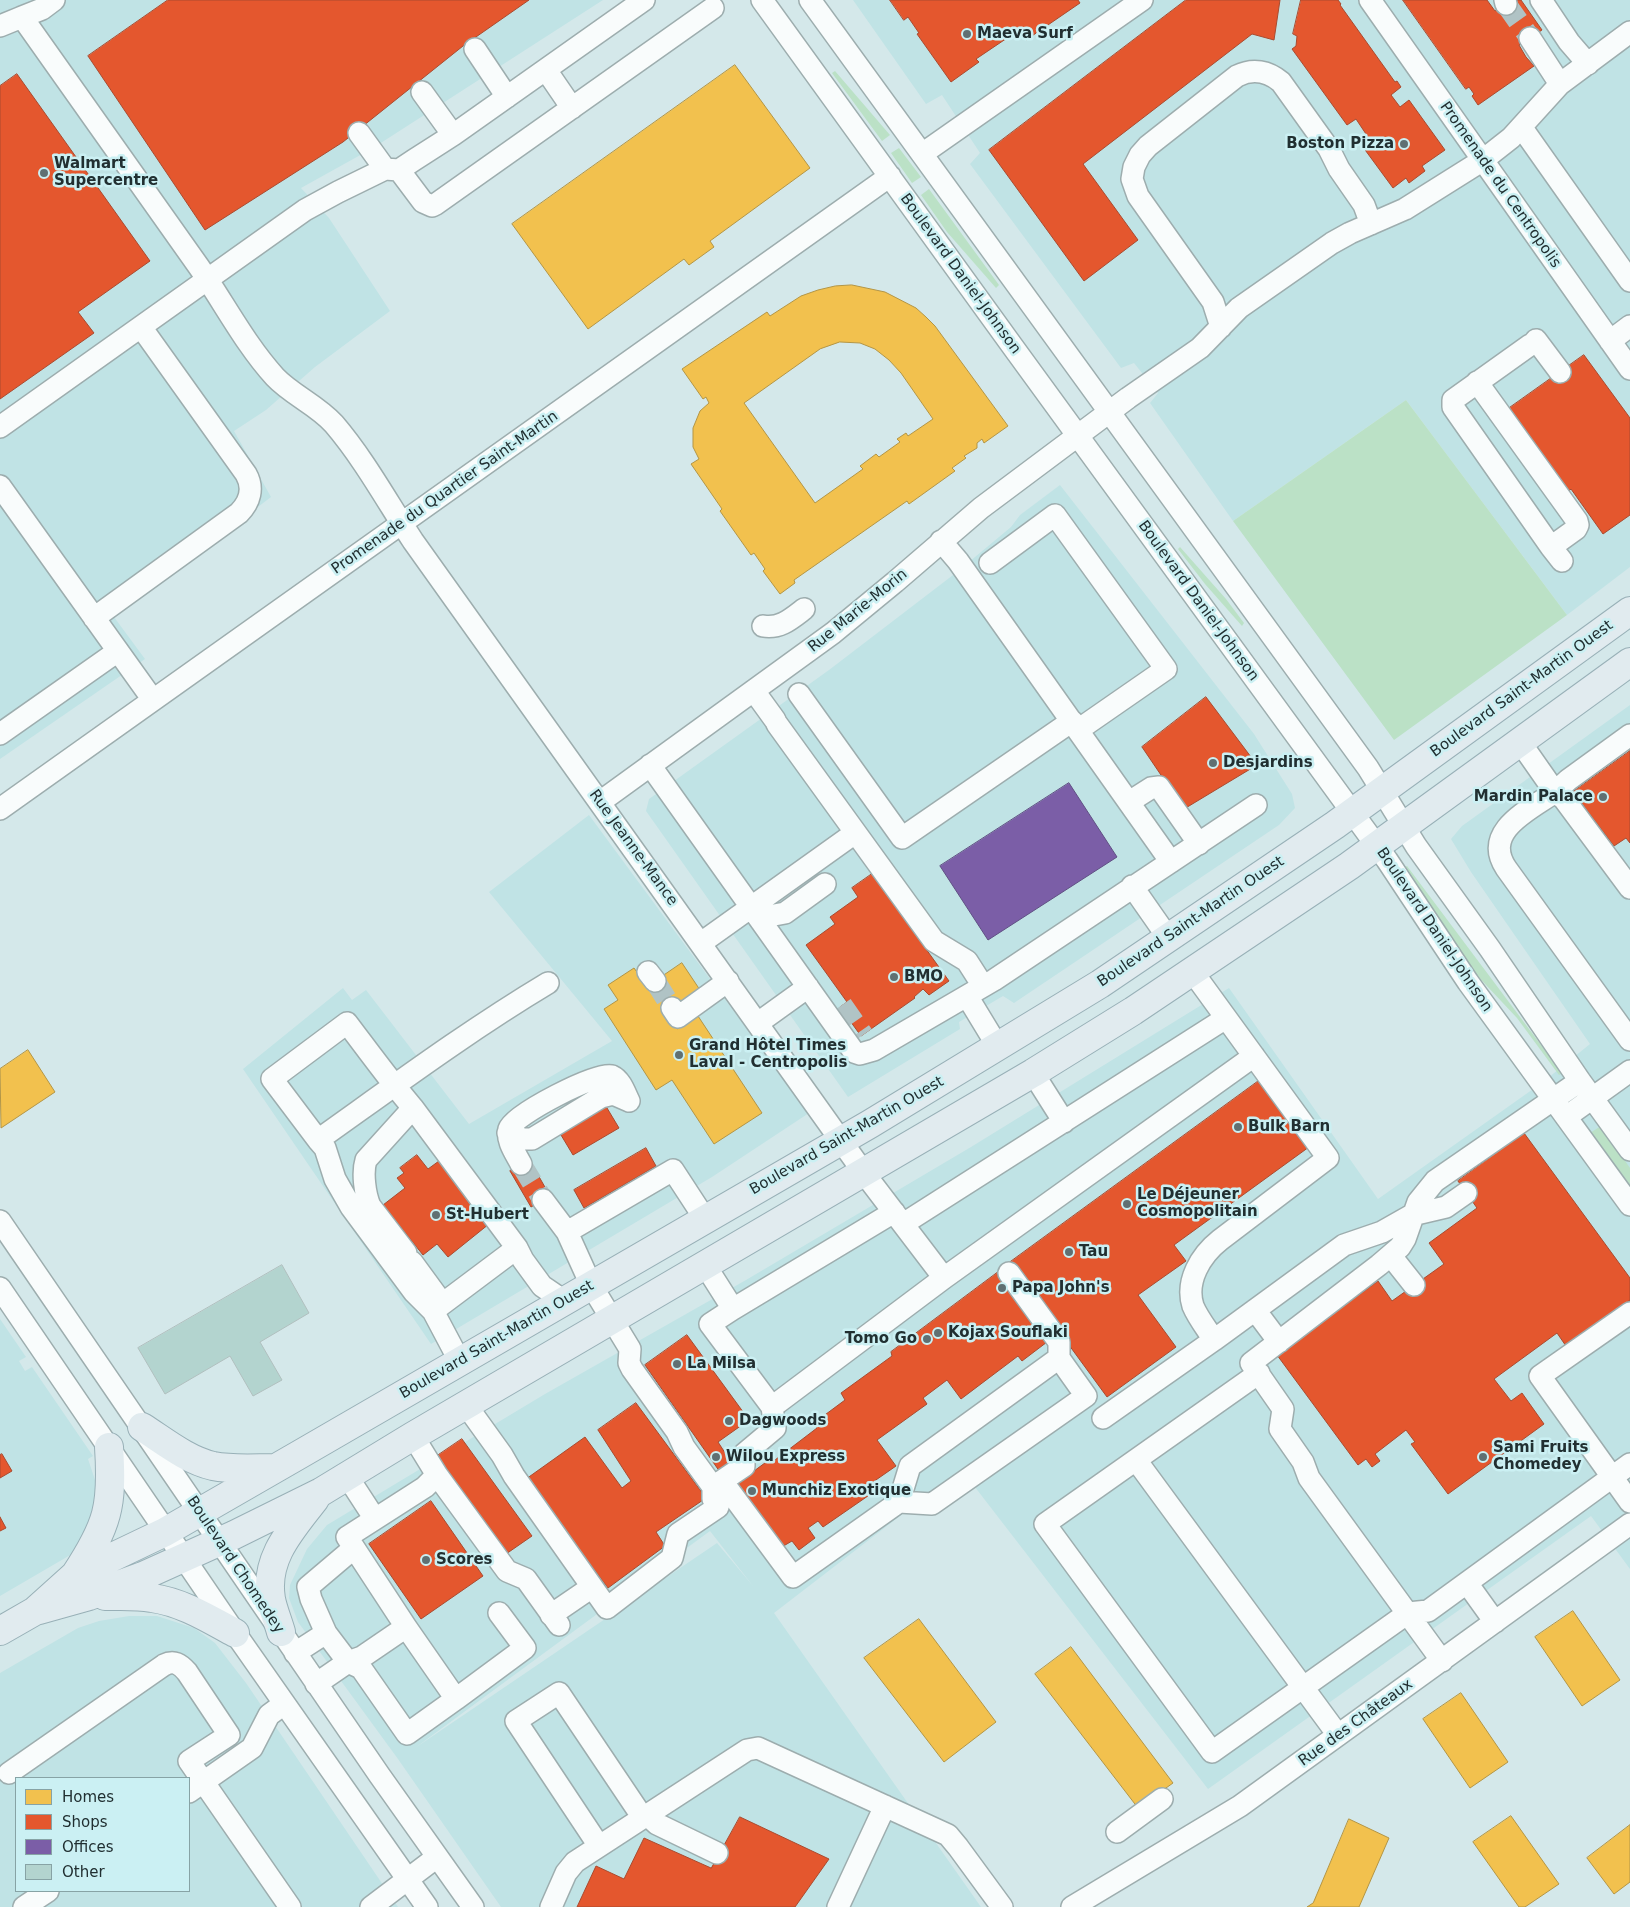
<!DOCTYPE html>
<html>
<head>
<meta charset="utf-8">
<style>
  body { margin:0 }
  #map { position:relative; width:1630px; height:1907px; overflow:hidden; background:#d4e8ea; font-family:"DejaVu Sans",sans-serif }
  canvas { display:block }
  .legend { position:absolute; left:15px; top:1777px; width:175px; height:115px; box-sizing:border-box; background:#cbf0f3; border:1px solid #87a3a5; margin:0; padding:6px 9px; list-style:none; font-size:15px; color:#212f31 }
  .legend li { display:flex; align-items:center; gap:10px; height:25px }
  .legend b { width:25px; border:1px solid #87a3a5 }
</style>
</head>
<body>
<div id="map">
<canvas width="1630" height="1907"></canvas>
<ul class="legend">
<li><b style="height:14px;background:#f2c14e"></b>Homes</li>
<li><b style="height:14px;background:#e4572e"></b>Shops</li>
<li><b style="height:14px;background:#7b5ea7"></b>Offices</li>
<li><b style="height:14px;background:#b3d4cf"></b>Other</li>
</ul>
</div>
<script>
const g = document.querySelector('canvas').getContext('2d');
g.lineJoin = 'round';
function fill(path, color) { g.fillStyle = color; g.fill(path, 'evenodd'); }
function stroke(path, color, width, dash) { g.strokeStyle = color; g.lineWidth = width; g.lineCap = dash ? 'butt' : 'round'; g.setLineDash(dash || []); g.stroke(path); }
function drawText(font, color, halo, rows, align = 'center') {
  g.font = font + ' "DejaVu Sans",sans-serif'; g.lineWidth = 5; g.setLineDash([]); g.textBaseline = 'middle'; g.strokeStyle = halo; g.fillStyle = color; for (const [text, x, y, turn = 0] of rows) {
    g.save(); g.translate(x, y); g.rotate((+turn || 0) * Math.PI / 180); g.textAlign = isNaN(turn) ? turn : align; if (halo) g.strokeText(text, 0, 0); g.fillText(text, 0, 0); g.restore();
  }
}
fill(new Path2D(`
  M0,0h603l-230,148 -72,40 28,30 61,93 -75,56 -49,43 -32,21 37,66 -157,120 31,42 -145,100z
  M853,0h777v567l-63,48 -161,-215 -173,121 -83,-118 8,-10 -24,-30 -13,5 -151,-204 10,-11 -38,-58 -16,9z
  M1060,485l194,249 38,60 3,14 -16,17 -265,178 -11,-7 -44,26 1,7 -112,68 -202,-286 3,-12 180,-129 128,-98 54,-45 9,-12z
  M1630,705v864l-39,-53 -383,273 -247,-320 -187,144 207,294h-480l-103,-148 -100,-137 -9,-24 1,-13 17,-36 20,-24 218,-131 201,-114 225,-133 258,-159 149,211 165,-117 47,-38 -119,-172 -20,-33 11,-13zM710,1531l43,55 -36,-43 -302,205z
  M589,815l220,298 -97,64 -281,167 -188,-275 100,-81 9,12 14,-10 103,134 143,-83 -123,-149z
  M0,1319l26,38 -7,4 6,10 7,-4 61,89 -5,3 8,24v14l-3,16 -13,31 -8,10 -72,42z
  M129,1616h28l37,12 21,15 31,40 152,224h-398v-234l78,-45 21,-7zM16,1778h173v113h-173z`), '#c0e3e5');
fill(new Path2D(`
  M835,71l55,64 -8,6 -50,-68z
  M899,148l22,29 -9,6 -21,-30z
  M929,189l70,96 -3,3 -49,-56 -26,-37z
  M1406,400l161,215 -173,125 -161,-219z
  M1180,547l46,52 18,24 -2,3 -37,-42 -27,-35z
  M1407,866l155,207 -3,2 -42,-57 -46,-49 -66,-102z
  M1601,1126l29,42v17l-40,-52z`), '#bbe1c6');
const homes = new Path2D(`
  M735,65l75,103 -100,73 4,6 -25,18 -5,-6 -96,70 -76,-105z
  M852,285l33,7 31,16 10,9 9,9 73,100 -24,17 -2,-4 -5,4v5l-13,8 2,2 -14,10 3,3 -46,33 -2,-3 -113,79 1,3 -15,11 -17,-23 2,-2 -11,-16 -3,2 -31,-44 2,-2 -31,-45 8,-5 -6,-12v-19l7,-17 9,-8 -3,-6 -3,2 -21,-30 85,-57 3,4 31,-20 17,-6 17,-4zM840,342l20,1 15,6 14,11 12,13 32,46 -25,17 -2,-3 -9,6 3,3 -21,15 -3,-3 -16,12 3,3 -48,34 -71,-100 76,-54z
  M682,963l18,27 -34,22 11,17 21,-13 64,97 -48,31 -42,-64 -16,10 -52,-81 14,-9 -10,-15 26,-17 13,18z
  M28,1050l27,42 -54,36 -1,-59z
  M1573,1611l47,69 -38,26 -47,-69z
  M919,1619l77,103 -52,40 -80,-104z
  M1071,1647l102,136 -35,25 -103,-134z
  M1461,1693l47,69 -38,26 -47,-69z
  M1511,1816l48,68 -34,23h-6l-46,-65z
  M1349,1819l40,19 -30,69h-52l6,-4z
  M1630,1825v57l-16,12 -27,-36z`);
fill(homes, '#f2c14e');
stroke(homes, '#b39545', 1);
const shops = new Path2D(`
  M168,0h361l-66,46 -120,96 -138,88 -117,-174z
  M890,0h188l2,3 -54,37 -7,-10 -43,29 3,3 -28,20 -34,-48 2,-1 -11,-16 -4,3z
  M1186,0h94l-6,40 -22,-6 -169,130 55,76 -54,41 -95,-131z
  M1301,0h37l3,4 -1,1 55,77 2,-1 4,6 -10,8 9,12 9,-7 36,50 -23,16 3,5 -16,12 -3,-5 -13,10 -33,-45 8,-6 -12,-18 -9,6 -55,-76 4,-3 1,-10 -4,-2z
  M1403,0h84l8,11 17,-11h9l21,30 -23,15 7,12 8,9 -56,39 -6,-9 2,-2 -5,-7 -3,2z
  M17,74l133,187 -72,51 16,21 -94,66v-313z
  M1584,355l46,63v97l-27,19 -32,-45 -3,3 -60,-83z
  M1206,697l51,68 -73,44 -42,-62z
  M1630,751v92l-4,-5 -12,8 -41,-54z
  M872,874l77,107 -20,14 -6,-6 -9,8 1,1 -54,38 -21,-29 7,-5 -41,-57 29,-21 -5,-7 28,-20 -6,-9z
  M1260,1080l49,67 -135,98 12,16 -48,34 38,52 -69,50 -98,-134z
  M604,1103l15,25 -46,27 -15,-25z
  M1524,1133l106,145v22l-64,46 -9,-13 -63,46 17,22 11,-8 22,31 -96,70 -37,-50 4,-2 -9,-12 -31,24 5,7 -8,6 -6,-8 -8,6 -81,-110 101,-74 14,20 52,-37 -15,-21 48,-35 -19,-27z
  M646,1148l10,18 -72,42 -10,-18z
  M417,1155l11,14 11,-8 50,63 -41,33 -11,-13 -14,11 -40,-50 22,-17 -8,-10 7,-5 -4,-5z
  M529,1159l21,37 -19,11 -21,-36z
  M1001,1270l50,69 -29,22 -4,-5 -57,43 -14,-19 -24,18 4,6 -50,36 19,26 -23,16 5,7 -55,38 -5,-6 -10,7 7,10 -16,12 -7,-9 -12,7 -45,-63 38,-28 2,3 42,-32 -3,-5 31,-23 -4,-7 51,-37 -1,-4z
  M687,1335l62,85 -31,22 13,20 -11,10 -75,-107z
  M636,1403l70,95 -50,34 9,14 -57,42 -82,-109 59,-42 37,51 9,-7 -33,-51z
  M462,1439l70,97 -26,18 -69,-98z
  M2,1454l10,17 -12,7v-23z
  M431,1501l52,75 -62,43 -52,-75z
  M0,1517l6,11 -6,3z
  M740,1817l89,42 -34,48h-218l19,-41 28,13 20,-41 67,30z`);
fill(shops, '#e4572e');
stroke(shops, '#aa4b2f', 1);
const offices = new Path2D(`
  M1069,783l48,74 -129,83 -48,-74z`);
fill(offices, '#7b5ea7');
stroke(offices, '#605084', 1);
const building = new Path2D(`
  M282,1265l27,48 -49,29 22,38 -29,16 -23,-40 -65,38 -27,-46z`);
fill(building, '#b3d4cf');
stroke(building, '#b0bfbe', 1);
stroke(new Path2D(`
  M1506,4l24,34
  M655,981l17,27
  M842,1005l21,30
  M521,1164l22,36`), '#b0c3c5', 21, [21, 11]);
const minor = new Path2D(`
  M762,0l251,347 374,513 81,122 162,223
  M810,0l558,768 48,78 74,103 90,132 50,69
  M1370,0l260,369
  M1505,0l1,4
  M1541,0l28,42 19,22
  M22,17l20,-8 12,-9
  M0,26l22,-9 177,250c25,36 46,77 76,110 17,18 42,28 59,47 30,35 54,79 79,117l451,632 80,105
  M1530,38l30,46
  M475,49l32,48
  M546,70l26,38
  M422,92l31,43
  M1522,128l108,153
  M359,133l26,36
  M922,154l220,-154
  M399,170l24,32 9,4 4,-2 277,-196
  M1221,327l-8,-25 -75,-106 -6,-17 2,-12 6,-12 8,-9 89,-70c16,-8 31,-5 44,6l48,67 10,20 25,36 7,19
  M1536,340l24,32
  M1610,341l20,-15
  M1477,382l100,139 1,4 -2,4 -25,18 -98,-140v-7l77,-55
  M0,427l305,-217 33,-18 47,-23 14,1 15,-10 39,-25 191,-135
  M0,486l153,214
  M941,541l17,20 213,301
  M1551,547l11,14
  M990,563l65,-48 111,154 -88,61
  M94,618l145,-105c11,-11 15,-25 7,-39l-105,-147
  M763,626c17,3 28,-7 41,-17
  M754,691l21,29
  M799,694l103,144 170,-117
  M777,724l157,217 33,20 16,25
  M0,734l118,-83
  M1630,735l-62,45 -13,12 9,7 66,89
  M1520,742l35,50c-26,18 -73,39 -49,76l124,172
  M650,765l204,287 6,2 14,-4 120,-70 262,-175
  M600,802l233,-169 62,-51 86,-74 147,-110 72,-50 39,-40 93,-65 18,-10 55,-24 78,-49 28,-22 49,-54 70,-52
  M1129,802l22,-14 8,-1 40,57
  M0,809l890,-633
  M1132,886l37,53
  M760,920l9,-4 16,-3 40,-29
  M701,943l154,-110
  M648,972l7,9
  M548,983c-80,48 -154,103 -230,157l-46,-61 75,-56c22,29 43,58 66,85l104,140 6,12 19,26 22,15
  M967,996l31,51
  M672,1008l6,9 50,-36
  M758,1023l50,-36
  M1033,1073l31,49
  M1566,1117l64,-46
  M508,1133l15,6h9l69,-42 12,-3 16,7
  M318,1140l7,8 10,31 16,28 63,85 19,19
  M521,1164c-5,-10 -15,-23 -12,-35 4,-14 89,-58 103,-53 9,4 13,17 17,25
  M543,1200l24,32
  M0,1221l380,555 93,131
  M903,1224l323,-206
  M406,1253l-36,-47c-5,-12 -8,-33 -4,-46l47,-52
  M1391,1256l23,29
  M412,1262l30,41
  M705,1265l28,44 161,-97
  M0,1288l235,345 192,274
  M733,1309l-23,15 62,83 172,-129 310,-222
  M1255,1310l24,32
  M1630,1313l-90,63 90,126
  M1214,1340l130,-95 38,-13 30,-17 34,-8 20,-14
  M460,1362l-27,-51 84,-63
  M1259,1373l-214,151 167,228 196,-139 20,-2 202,-147
  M466,1405l36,50 12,21 93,132 65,-50 6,-24 40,-27 -5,-8v-12l-29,-40 -7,-15 -45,-63 -3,-6 1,-14 -39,-64 -24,-53 106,-62 32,49
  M1103,1418l111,-78c-7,-11 -16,-22 -21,-34 -8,-25 8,-51 27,-66l108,-82 -136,-187
  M1136,1460l202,275
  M437,1475l70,96 19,8 33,46
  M347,1476l28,43
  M722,1481l71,96 106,-75 33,2 154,-108 -27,-38v-16l-50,-69
  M713,1487l31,-21v-12l31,-26 -3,-21
  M899,1502l11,-36 149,-108
  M1467,1583l28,39
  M551,1615l41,-28
  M326,1633l-15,-34 -3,-12 46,-39
  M295,1653l31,-20 22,29 -32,22
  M1442,1661l-133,-183 -6,-16 -23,-33 3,-20 -32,-46 128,-98 21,-18 5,-8 13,-37 17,-21 145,-100
  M348,1662l14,-5 44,-30 -59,-90 78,-50 12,-12 -24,-39
  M348,1662l13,6 46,66 49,-35 -50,-72
  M456,1699l69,-51 -26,-35
  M9,1773l155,-108c10,-5 16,-1 23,7l42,63 -40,26 101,146
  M189,1792l63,-44 17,-33 15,-11
  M647,1815l10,9 60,29
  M1117,1832l45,-33
  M599,1846l-83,-125 43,-28 84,125
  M24,1907l24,-16
  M371,1907l66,-50
  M551,1907l15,-34 9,-11 172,-112 11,-2 190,87 10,12 44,60
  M838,1907l47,-101
  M1072,1907l168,-101 390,-282`);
const major = new Path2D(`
  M142,1427c22,14 45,33 71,39 20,4 42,2 62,2
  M75,1575c33,-50 38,-69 34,-128
  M105,1596c16,0 32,-1 47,2 30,4 57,21 83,35
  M39,1610l50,-14 54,-20 91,-41 87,-43 92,-56 620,-363 100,-62 216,-145 281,-204
  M0,1631l35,-20 40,-36 90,-43 132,-76 573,-332 230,-140 235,-159 295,-214
  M281,1632c-3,-11 -8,-22 -10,-33 -7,-41 21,-70 44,-100`);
stroke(minor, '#9dadae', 24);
stroke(major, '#98b0b7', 30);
stroke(minor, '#f9fcfc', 21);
stroke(major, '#e1ebef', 28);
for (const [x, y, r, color] of [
  [967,34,5,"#607072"],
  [1404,144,5,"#607072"],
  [44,173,5,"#607072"],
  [1213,763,5,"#607072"],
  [1603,797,5,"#607072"],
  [894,977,5,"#607072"],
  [679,1055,5,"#607072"],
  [1238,1127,5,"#607072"],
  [1127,1204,5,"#607072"],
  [436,1215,5,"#607072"],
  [1069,1252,5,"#607072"],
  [1002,1288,5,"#607072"],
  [938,1333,5,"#607072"],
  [927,1339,5,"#607072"],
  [677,1364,5,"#607072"],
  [729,1421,5,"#607072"],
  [716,1457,5,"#607072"],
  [1483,1457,5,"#607072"],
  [752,1491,5,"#607072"],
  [426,1560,5,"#607072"]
]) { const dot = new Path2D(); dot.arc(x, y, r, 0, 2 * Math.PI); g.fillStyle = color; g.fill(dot); stroke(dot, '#cbf0f3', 2); }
drawText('bold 15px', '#212f31', '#cbf0f3', [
  ["Maeva Surf",977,34],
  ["Boston Pizza",1394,144,"right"],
  ["Walmart",54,164],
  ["Supercentre",54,181],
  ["Desjardins",1223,763],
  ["Mardin Palace",1593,797,"right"],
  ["BMO",904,977],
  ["Grand Hôtel Times",689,1046],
  ["Laval - Centropolis",689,1063],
  ["Bulk Barn",1248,1127],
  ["Le Déjeuner",1137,1195],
  ["Cosmopolitain",1137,1212],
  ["St-Hubert",446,1215],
  ["Tau",1079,1252],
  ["Papa John's",1012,1288],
  ["Kojax Souflaki",948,1333],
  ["Tomo Go",917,1339,"right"],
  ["La Milsa",687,1364],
  ["Dagwoods",739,1421],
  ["Sami Fruits",1493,1448],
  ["Chomedey",1493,1465],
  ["Wilou Express",726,1457],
  ["Munchiz Exotique",762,1491],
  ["Scores",436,1560]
], 'left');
drawText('15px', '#212f31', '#cbf0f3', [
  ["Promenade du Centropolis",1500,185,55],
  ["Boulevard Daniel-Johnson",960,274,54],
  ["Promenade du Quartier Saint-Martin",445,493,-35],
  ["Boulevard Daniel-Johnson",1198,601,54],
  ["Rue Marie-Morin",858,611,-39],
  ["Boulevard Saint-Martin Ouest",1522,689,-36],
  ["Rue Jeanne-Mance",633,848,54],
  ["Boulevard Saint-Martin Ouest",1191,922,-34],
  ["Boulevard Daniel-Johnson",1434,930,56],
  ["Boulevard Saint-Martin Ouest",847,1136,-30],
  ["Boulevard Saint-Martin Ouest",497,1340,-30],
  ["Boulevard Chomedey",235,1565,56],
  ["Rue des Châteaux",1356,1723,-36]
]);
</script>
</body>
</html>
